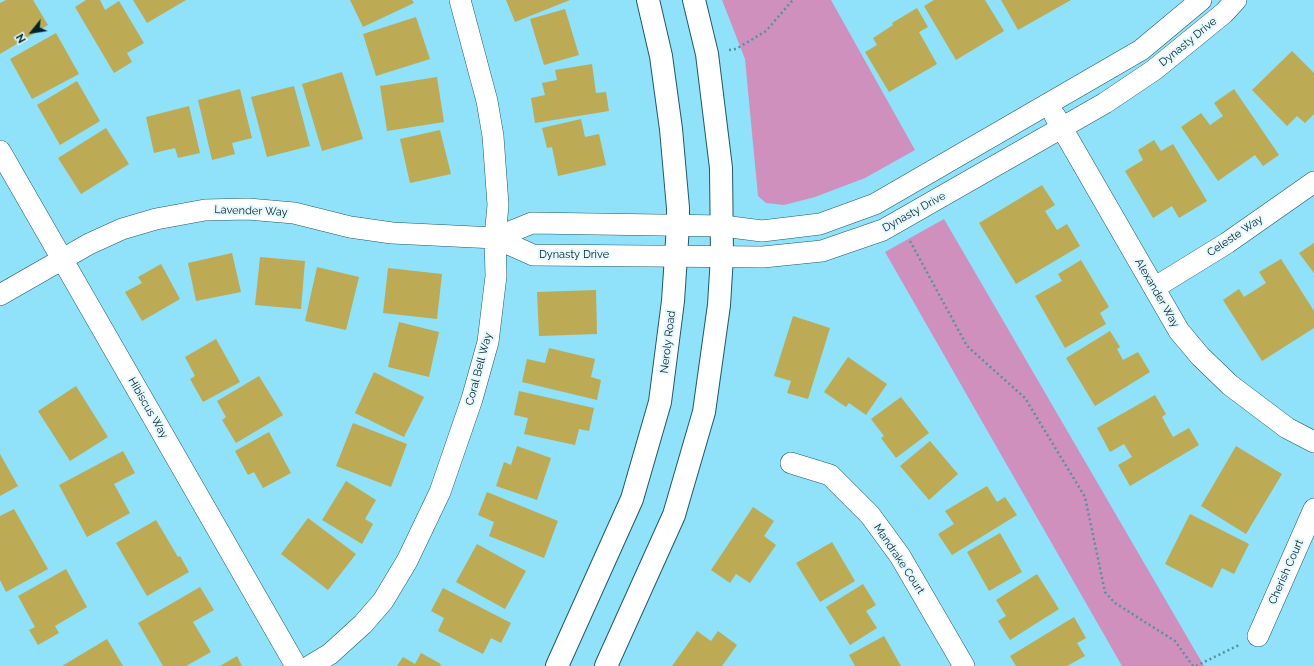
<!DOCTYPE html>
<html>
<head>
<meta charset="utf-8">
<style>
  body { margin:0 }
  #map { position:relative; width:1314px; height:666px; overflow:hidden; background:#8fe2f9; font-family:Raleway,sans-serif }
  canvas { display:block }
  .north { position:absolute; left:12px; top:12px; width:40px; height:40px; -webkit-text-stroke:3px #e5f8fe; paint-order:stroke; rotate:240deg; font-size:11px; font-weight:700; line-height:16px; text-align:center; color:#00222b }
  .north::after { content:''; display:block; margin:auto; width:14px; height:18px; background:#00222b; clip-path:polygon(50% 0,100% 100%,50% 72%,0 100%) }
</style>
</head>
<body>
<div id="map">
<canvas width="1314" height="666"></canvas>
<div class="north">N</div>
</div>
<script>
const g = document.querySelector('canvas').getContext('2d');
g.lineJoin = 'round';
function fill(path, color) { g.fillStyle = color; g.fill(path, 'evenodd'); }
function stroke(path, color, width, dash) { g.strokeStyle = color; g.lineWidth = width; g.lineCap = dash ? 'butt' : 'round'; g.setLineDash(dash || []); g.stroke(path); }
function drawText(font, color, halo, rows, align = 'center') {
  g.font = font + ' Raleway,sans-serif'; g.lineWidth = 4; g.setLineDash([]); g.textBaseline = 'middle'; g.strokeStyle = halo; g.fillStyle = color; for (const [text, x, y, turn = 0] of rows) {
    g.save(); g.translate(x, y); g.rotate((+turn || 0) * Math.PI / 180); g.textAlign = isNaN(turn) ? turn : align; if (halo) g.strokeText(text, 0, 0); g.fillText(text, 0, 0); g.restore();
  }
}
fill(new Path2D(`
  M722,0h109l84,150 -50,28 -50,19 -31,8 -18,-2 -8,-7 -13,-137z
  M944,219l260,447h-82l-237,-414z`), '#cf90bd');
fill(new Path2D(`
  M6,0h27l15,25 -48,29v-51z
  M86,0h14l5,10 14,-9 25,42 -17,10 5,9 -18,11 -39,-66z
  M133,0h53l-39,23z
  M350,0h62l2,3 -51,24z
  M506,0h64l-55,22z
  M934,0h51l19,31 -48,29 -32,-54z
  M1001,0h70l-53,30z
  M917,8l11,19 -9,5 18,32 -48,28 -24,-40 12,-7 -4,-7 20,-13 -1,-2z
  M565,9l14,46 -35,10 -14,-46z
  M416,17l14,42 -54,17 -13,-42z
  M56,33l23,41 -47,25 -22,-40z
  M1292,51l22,22v41l-9,9 -8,-7 -10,10 -35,-36z
  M592,64l4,29 10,-1 3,19 -74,12 -4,-25 14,-3 -3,-12 15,-3 -2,-10z
  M342,72l21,67 -41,12 -20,-67z
  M437,77l7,45 -57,9 -7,-45z
  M77,81l23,40 -40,24 -23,-40z
  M294,86l16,60 -43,11 -16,-60z
  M240,89l12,49 -20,5 3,11 -23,6 -14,-60z
  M1234,89l45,66 -16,11 -8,-11 -37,26 -37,-54 20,-14 9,12 13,-9 -9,-13z
  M189,106l11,47 -22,5 -3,-10 -21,5 -8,-36z
  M581,119l4,18 14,-3 7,31 -48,11 -6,-29 -5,1 -5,-20z
  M106,128l23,36 -48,30 -23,-36z
  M440,130l11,44 -41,9 -10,-44z
  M1154,140l7,11 12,-7 34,57 -28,17 -7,-12 -19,12 -28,-47 18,-11 -5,-10z
  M1042,185l13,20 -10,6 12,19 10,-6 13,22 -64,38 -37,-61z
  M1314,243v30l-15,-20z
  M232,253l9,39 -45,9 -8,-38z
  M260,257l45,4 -4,48 -46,-4z
  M1281,259l33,52v17l-52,33 -39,-61 16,-11 5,8 22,-14 -7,-11z
  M1081,260l28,47 -9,6 6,11 -41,24 -30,-52 27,-15 -4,-7z
  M161,264l19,35 -38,22 -17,-29 17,-9 -4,-6z
  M317,267l42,10 -13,53 -41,-9z
  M388,268l54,6 -5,45 -54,-6z
  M596,290l1,44 -58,2 -2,-44z
  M793,316l37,12 -22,71 -21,-6 4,-12 -17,-5z
  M399,322l40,10 -10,45 -41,-10z
  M1110,331l10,16 -3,2 6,11 15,-8 12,20 -55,34 -29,-48z
  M216,339l24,43 -37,20 -13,-23 5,-3 -10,-19z
  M549,348l46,11 -4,18 10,3 -4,20 -75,-18 5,-23 18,4z
  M848,357l39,27 -21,31 -17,-12 -3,4 -22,-15z
  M374,372l50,25 -20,40 -49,-24z
  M259,376l24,39 -47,28 -14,-23 4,-3 -9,-16z
  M76,386l32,51 -38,24 -32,-50z
  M519,391l75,17 -5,23 -10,-2 -4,16 -51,-11 4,-16 -14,-3z
  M1155,395l11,19 -4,3 11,20 16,-9 10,17 -69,41 -12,-21 14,-8 -8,-13 -14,8 -13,-24z
  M901,397l28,36 -33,25 -15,-20 3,-2 -13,-17z
  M353,423l54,21 -16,43 -55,-21z
  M269,432l22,41 -28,15 -9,-16 -6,3 -13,-24z
  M930,441l28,33 -29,26 -29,-34z
  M517,446l34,12 -14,42 -41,-14 8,-24 7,3z
  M1236,446l46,28 -36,60 -45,-28z
  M123,451l12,22 -21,11 16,29 -43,24 -28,-52z
  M0,454l18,32 -18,10z
  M346,481l30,19 -11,19 8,5 -11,20 -40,-24z
  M987,486l10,16 8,-5 12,18 -65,40 -14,-21 16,-10 -9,-13z
  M487,492l71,29 -14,37 -55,-22 5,-14 -16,-7z
  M753,507l21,14 -10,15 12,9 -26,38 -14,-9 -6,9 -19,-13z
  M14,509l34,60 -42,23 -6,-12v-64z
  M1190,514l59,30 -15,30 -12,-6 -10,20 -47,-24z
  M308,518l48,36 -28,36 -47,-36z
  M156,520l22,37 2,-1 9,16 -42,24 -31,-53z
  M1000,533l22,39 -33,19 -22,-39z
  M832,542l23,39 -35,21 -24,-39z
  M477,544l49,27 -21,38 -49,-27z
  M66,569l21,38 -32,19 4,7 -21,12 -9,-15 6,-3 -17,-31z
  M1037,574l22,35 -49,31 -12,-19 8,-5 -10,-16z
  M863,584l13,21 -10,6 11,17 -27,17 -24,-38z
  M200,587l14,23 -21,12 18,30 -25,14h-23l-25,-43z
  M443,588l68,35 -10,20 -10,-5 -8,16 -45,-23 6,-13 -13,-7z
  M1074,617l12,21 -9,5 8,13 -18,10h-51l-6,-10z
  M697,631l14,10 7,-10 19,14 -15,21h-50z
  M884,636l17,30h-46l-6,-11z
  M107,639l16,27h-61z
  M421,653l20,11 -1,2h-43l6,-9 12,7z
  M237,656l5,10h-22z`), '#bcaa54');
const minor = new Path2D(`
  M1055,116l124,215 21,25 30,29 57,43 27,14
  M0,151l296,515
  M495,238l37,-15 191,3 39,5 58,-7 55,-20 266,-154 60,-50
  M1154,288l73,-45 87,-61
  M0,295l89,-51 33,-15 34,-10 49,-9 43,-1 46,4 56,14 42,6 103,5 38,17 230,2 59,-6 61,-21 222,-127 49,-33 70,-57 12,-13
  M791,463l39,12 40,40 30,41 64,110
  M1258,636l56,-127
  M310,666l20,-12 33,-30 20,-23 24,-40 33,-69 32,-93 16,-57 8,-66 -1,-38 3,-33 -5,-69 -6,-35 -27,-101`);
const tertiary = new Path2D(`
  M557,666l75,-167 28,-97 13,-101 5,-75v-18l-7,-79 -10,-73 -13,-56
  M606,666l68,-151 30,-103 15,-107 3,-49 -1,-88 -14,-114 -13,-54`);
stroke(minor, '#1e5a6a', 22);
stroke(tertiary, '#1e5a6a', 24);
stroke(new Path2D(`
  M729,50l7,-1 30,-18 25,-29 3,-2
  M910,241l57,105 58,52 60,99 20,95 10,11 60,38 18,25
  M1196,666l43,-21`), '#5392a3', 2.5, [2, 3]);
stroke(minor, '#fff', 21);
stroke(tertiary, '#fff', 22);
drawText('11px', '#00222b', '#e5f8fe', [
  ["Dynasty Drive",1188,42,-39],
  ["Lavender Way",251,211,2],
  ["Dynasty Drive",914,212,-29],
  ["Celeste Way",1235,236,-34],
  ["Dynasty Drive",574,255],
  ["Alexander Way",1157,293,60],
  ["Neroly Road",668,342,-83],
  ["Coral Bell Way",479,369,-75],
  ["Hibiscus Way",148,408,60],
  ["Mandrake Court",899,559,56],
  ["Cherish Court",1286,572,-66]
]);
</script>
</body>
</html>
